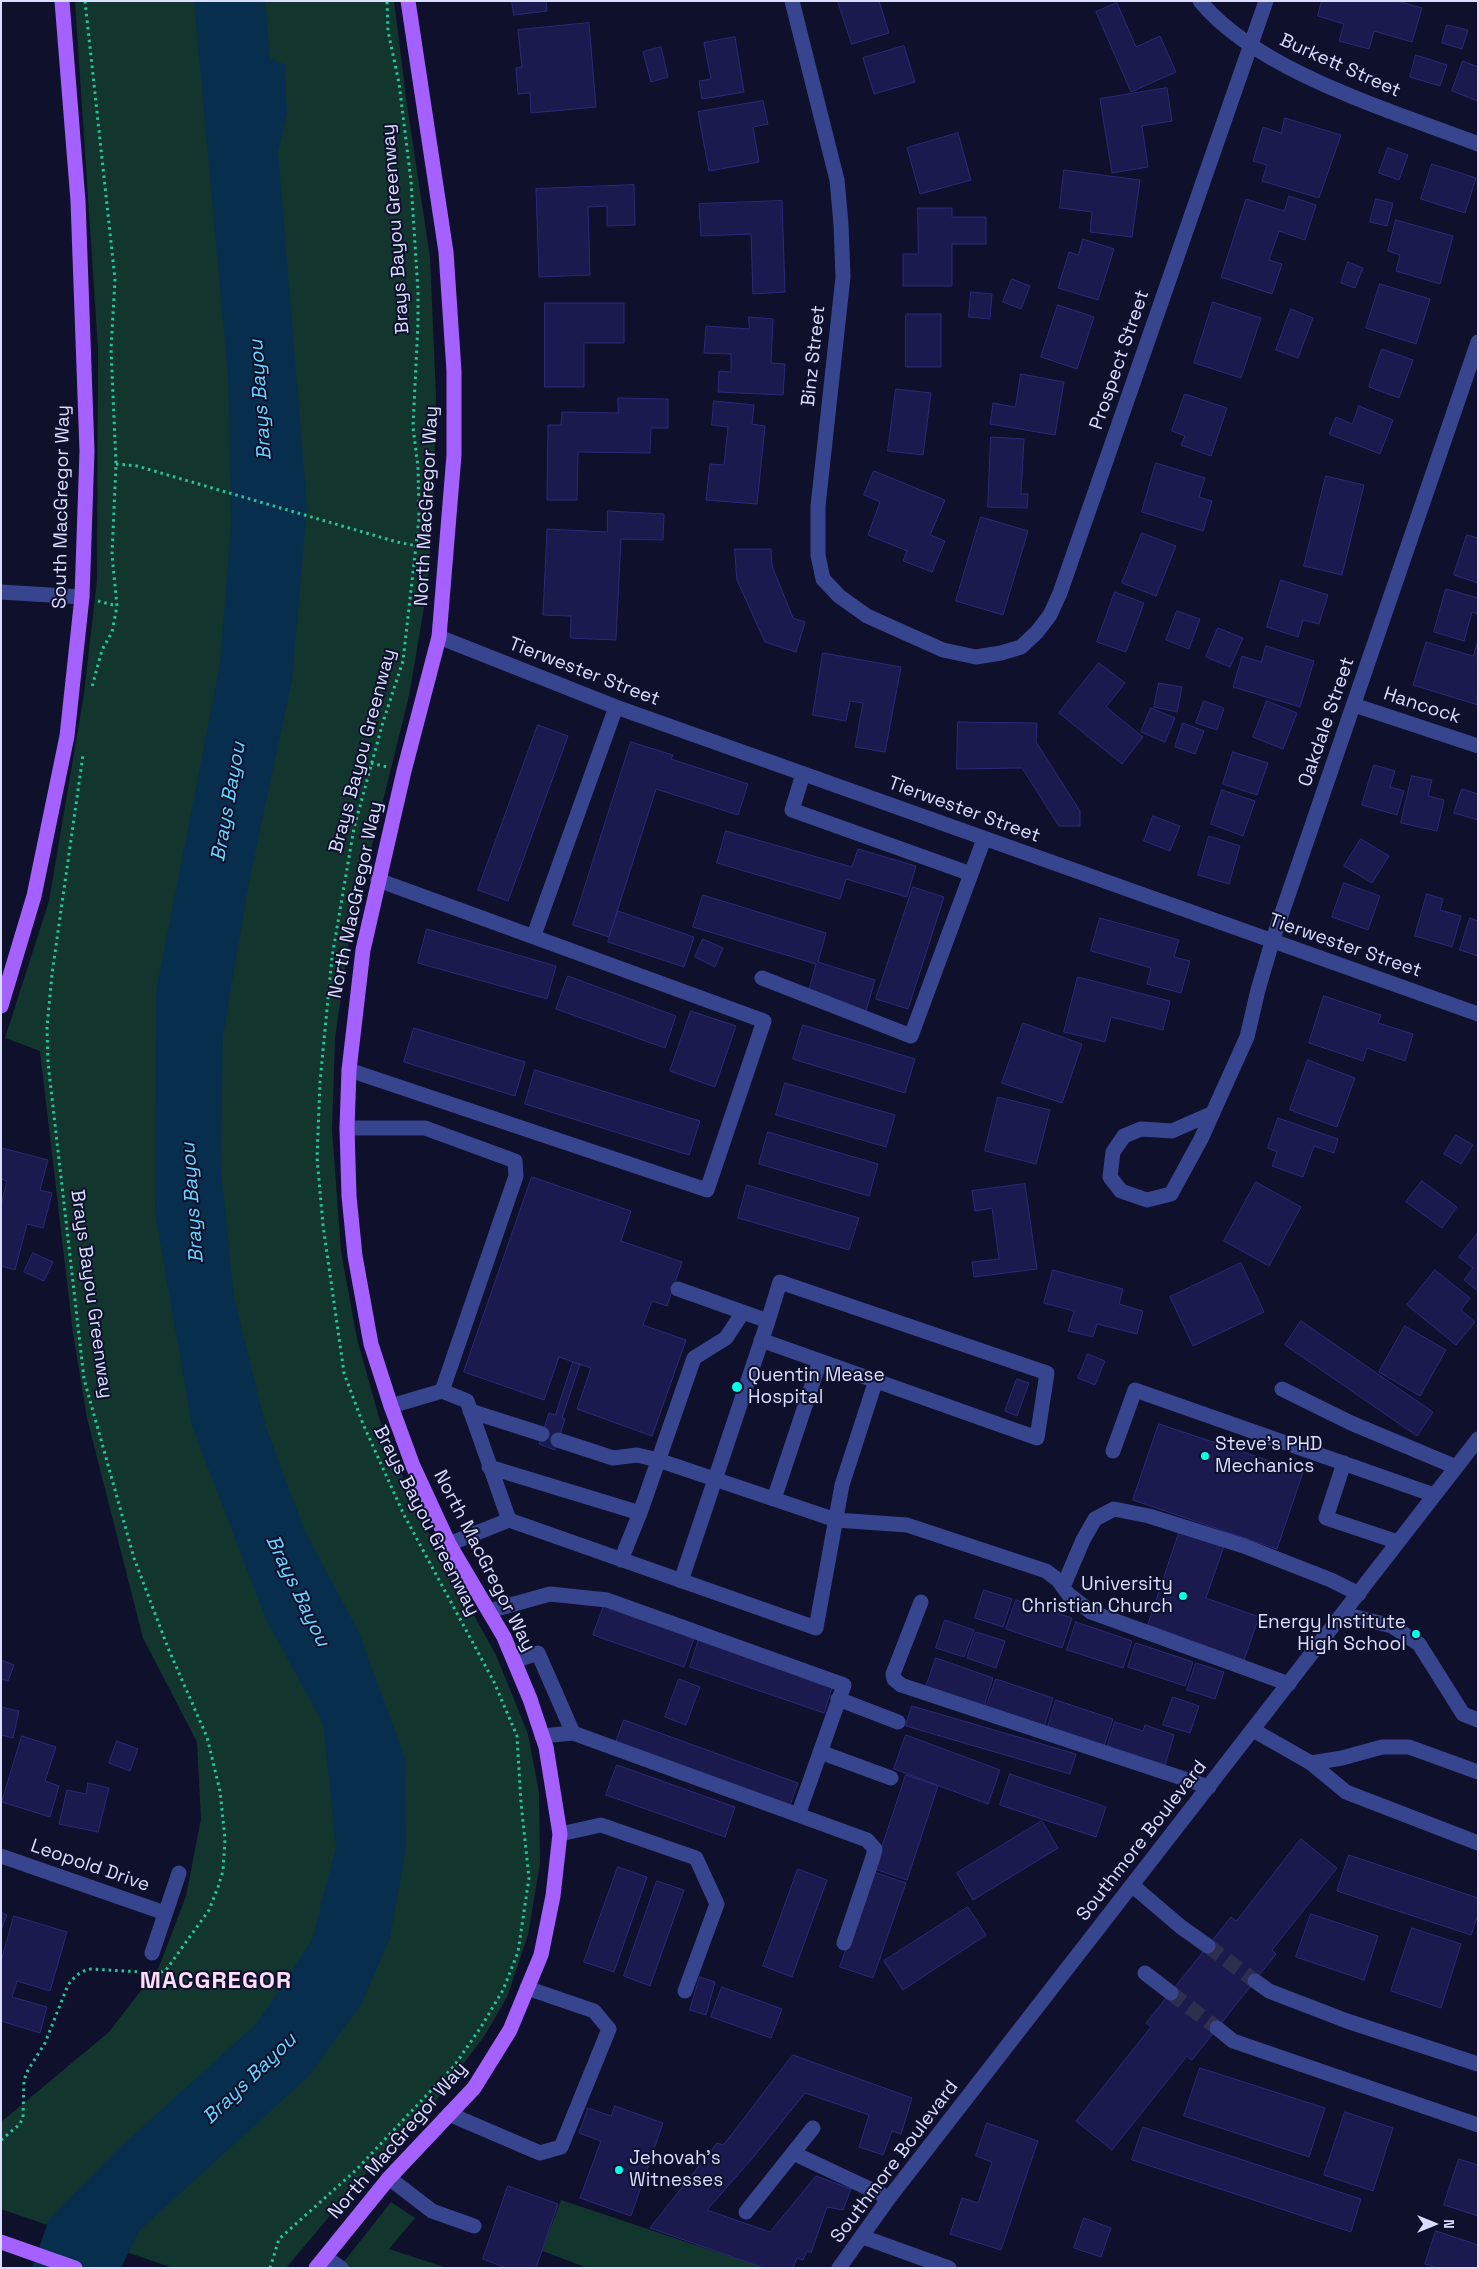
<!DOCTYPE html>
<html>
<head>
<meta charset="utf-8">
<style>
  body { margin:0 }
  #map { position:relative; width:1479px; height:2269px; overflow:hidden; background:#0f102c; font-family:"Space Grotesk",sans-serif }
  canvas { display:block }
  .frame { position:absolute; inset:0; border:2px solid #daddff; pointer-events:none }
  .north { position:absolute; left:1409px; top:2199px; width:50px; height:50px; -webkit-text-stroke:4px #0f102c; paint-order:stroke; rotate:90deg; font-size:14px; font-weight:700; line-height:20px; text-align:center; color:#daddff }
  .north::after { content:''; display:block; margin:auto; width:18px; height:22px; background:#daddff; clip-path:polygon(50% 0,100% 100%,50% 72%,0 100%) }
</style>
</head>
<body>
<div id="map">
<canvas width="1479" height="2269"></canvas>
<div class="frame"></div>
<div class="north">N</div>
</div>
<script>
const g = document.querySelector('canvas').getContext('2d');
g.lineJoin = 'round';
function fill(path, color) { g.fillStyle = color; g.fill(path, 'evenodd'); }
function stroke(path, color, width, dash) { g.strokeStyle = color; g.lineWidth = width; g.lineCap = dash ? 'butt' : 'round'; g.setLineDash(dash || []); g.stroke(path); }
function drawText(font, color, halo, rows, align = 'center') {
  g.font = font + ' "Space Grotesk",sans-serif'; g.lineWidth = 4; g.setLineDash([]); g.textBaseline = 'middle'; g.strokeStyle = halo; g.fillStyle = color; for (const [text, x, y, turn = 0] of rows) {
    g.save(); g.translate(x, y); g.rotate((+turn || 0) * Math.PI / 180); g.textAlign = isNaN(turn) ? turn : align; if (halo) g.strokeText(text, 0, 0); g.fillText(text, 0, 0); g.restore();
  }
}
fill(new Path2D(`
  M75,1h319l13,104 23,152 6,140 -2,91 -6,96 -19,112 -60,242 -14,101 -3,91 9,121 16,88 24,85 39,94 76,137 32,79 11,59 1,70 -12,72 -21,62 -22,38 -54,72 -65,66 -80,95h-113l-172,-59v-87l108,-90 50,-65 27,-71 15,-77 -4,-77 -54,-104 -56,-220 -14,-85 -33,-282 -35,-13 44,-137 35,-207 13,-114 1,-232z
  M561,2200l203,68h-176l-46,-17z
  M391,2202l24,16 -26,31 58,19h-108z`), '#12362e');
fill(new Path2D(`
  M194,1h71l5,57 15,7 2,50 -9,36 29,356 -15,173 -43,202 -26,154 -2,134 13,127 32,130 38,102 55,104 46,125 1,90 -16,90 -29,67 -52,71 -170,155 -18,37h-89l17,-49 70,-71 138,-125 55,-83 24,-93 -13,-123 -58,-107 -73,-191 -37,-214 1,-220 64,-328 11,-141 -3,-146z`), '#072e4d');
const building = new Path2D(`
  M512,1h34l1,10 -33,4z
  M838,1h41l10,32 -37,11z
  M1322,1h75l25,7 -10,34 -38,-11 -5,18 -30,-8 5,-17 -26,-8z
  M1117,3l19,44 24,-11 16,36 -45,20 -35,-80z
  M589,23l7,84 -65,6 -1,-20 -12,1 -2,-26 6,-1 -4,-37z
  M1447,25l21,5 -6,19 -20,-6z
  M735,37l9,55 -42,7 -3,-18 12,-2 -7,-36z
  M904,46l11,36 -41,12 -11,-36z
  M661,47l7,30 -17,5 -8,-30z
  M1416,55l31,10 -7,21 -30,-9z
  M1463,61l15,6v34l-26,-10z
  M1167,88l5,33 -30,5 6,41 -36,6 -12,-74z
  M763,101l5,23 -15,3 6,35 -50,9 -11,-59z
  M1285,118l56,17 -22,63 -57,-17 5,-16 -14,-4 10,-34 18,6z
  M958,133l13,47 -51,14 -13,-46z
  M1388,148l20,7 -9,25 -20,-7z
  M1432,164l44,14 -11,35 -44,-14z
  M1064,170l76,10 -8,57 -42,-5 2,-20 -32,-4z
  M634,185l1,40 -28,1v-20l-19,1 2,68 -51,2 -3,-88z
  M1289,196l27,9 -11,35 -26,-9 -10,29 13,4 -10,30 -51,-17 25,-78 38,12z
  M1376,199l17,4 -6,23 -17,-4z
  M782,201l3,91 -32,2 -2,-60 -50,2 -2,-32z
  M918,208h34v9h34v27h-34v42h-49v-32h15z
  M1396,220l57,16 -13,48 -44,-13 4,-16 -12,-4z
  M1083,239l31,10 -16,51 -40,-12 11,-36 9,3z
  M1348,262l15,6 -8,20 -14,-5z
  M1012,279l18,7 -9,23 -18,-7z
  M1380,284l50,15 -14,45 -50,-16z
  M971,292l21,2 -2,25 -21,-2z
  M1213,302l48,16 -20,60 -47,-15z
  M545,303h79v40h-40v44h-39z
  M1058,305l36,12 -17,52 -36,-12z
  M1291,309l22,9 -15,40 -22,-8z
  M906,314h35v53h-35z
  M749,317l24,2 -2,44 14,1 -2,31 -65,-3 1,-21 12,1v-18l-27,-1 2,-27 43,3z
  M1382,349l31,11 -14,38 -30,-11z
  M1021,374l43,8 -9,53 -65,-11 3,-21 22,4z
  M896,389l35,4 -8,62 -35,-4z
  M1185,394l42,14 -16,48 -30,-11 4,-9 -13,-5z
  M618,398l50,1v29h-17l-1,25 -72,-1 -1,48h-30l1,-75h13l1,-13 56,1z
  M714,401l40,4 -2,19 13,2 -8,78 -51,-4 4,-36 14,1 4,-38 -16,-2z
  M1359,406l34,14 -13,34 -51,-20 7,-17 16,7z
  M991,437l33,2 -3,55h7l-1,14 -39,-1z
  M1156,463l49,15 -6,19 13,4 -9,30 -61,-19z
  M874,471l71,29 -15,35 15,6 -13,31 -29,-11 4,-10 -39,-16 12,-33 -16,-7z
  M1326,476l38,9 -22,90 -38,-9z
  M608,511l56,3 -1,26 -42,-1 -5,101 -46,-2 1,-22 -28,-1 4,-86 60,3z
  M981,517l47,14 -25,84 -47,-14z
  M1142,533l34,13 -20,50 -34,-13z
  M1467,535l11,3v45l-24,-8z
  M735,549h36l1,17 21,52 12,4 -9,30 -31,-10 -28,-62z
  M1281,580l47,15 -9,29 -16,-4 -5,17 -31,-10z
  M1446,589l32,9v16l-6,-2 -8,29 -30,-9z
  M1115,592l29,11 -18,49 -29,-10z
  M1177,611l23,8 -11,30 -23,-9z
  M1218,628l25,10 -13,29 -24,-10z
  M1478,641v64l-65,-20 13,-43 47,14z
  M1266,646l48,15 -14,46 -67,-20 9,-31 19,6z
  M823,653l78,14 -16,85 -30,-5 8,-44 -13,-2 -4,20 -33,-6z
  M1099,663l26,20 -19,24 37,30 -21,27 -63,-51z
  M1159,683l23,4 -5,25 -23,-5z
  M1204,701l20,7 -7,22 -21,-7z
  M1267,701l30,12 -14,36 -30,-12z
  M1151,708l24,10 -10,24 -24,-10z
  M958,722l79,1 -1,19 44,69v15h-21l-37,-58 -65,1z
  M1183,723l21,8 -9,23 -20,-7z
  M538,725l30,11 -60,165 -30,-11z
  M631,742l42,13 -2,4 77,25 -10,31 -82,-26 -47,148 -36,-12z
  M1233,752l35,11 -11,32 -34,-11z
  M1374,765l21,6 -5,16 14,4 -7,24 -35,-10z
  M1412,776l20,4 -4,16 16,4 -7,31 -36,-8z
  M1462,789l16,5v26l-24,-7z
  M1222,790l33,11 -12,35 -32,-12z
  M1153,816l27,10 -10,25 -26,-10z
  M726,831l126,36 6,-18 58,17 -9,31 -61,-18 -6,20 -123,-36z
  M1209,836l31,10 -11,38 -31,-9z
  M1361,839l28,17 -17,27 -28,-17z
  M1344,883l36,13 -12,34 -36,-13z
  M913,887l31,10 -36,112 -32,-10z
  M1427,894l16,5 -3,11 21,6 -9,31 -37,-11z
  M703,895l123,38 -8,29 57,18 -9,31 -58,-18 8,-29 -123,-37z
  M618,911l76,26 -10,30 -76,-25z
  M1100,918l79,22 -5,17 16,4 -9,32 -34,-9 4,-16 -60,-17z
  M1470,918l8,3v35l-18,-6z
  M427,929l129,37 -9,33 -129,-36z
  M703,939l20,9 -8,19 -20,-10z
  M568,976l108,40 -11,32 -109,-39z
  M1078,977l92,24 -7,29 -52,-13 -6,25 -41,-10z
  M1324,996l57,19 -3,8 35,11 -8,27 -38,-13 -4,13 -54,-18z
  M691,1011l45,15 -21,61 -45,-16z
  M1023,1023l59,21 -20,59 -60,-20z
  M803,1025l112,34 -10,34 -112,-34z
  M414,1028l111,34 -10,34 -111,-34z
  M1308,1060l47,18 -18,49 -47,-17z
  M535,1070l165,51 -11,34 -164,-51z
  M785,1083l110,32 -9,32 -110,-32z
  M998,1097l52,13 -14,54 -51,-13z
  M1278,1118l60,21 -4,14 -20,-7 -11,31 -31,-11 5,-14 -9,-4z
  M768,1132l110,32 -9,32 -110,-32z
  M1456,1135l17,10 -12,19 -17,-10z
  M2,1148l46,12 -8,30 12,3 -9,35 -16,-4 -12,46 -14,-4v-61l6,-24 -6,-2z
  M532,1177l99,34 -10,30 61,21 -15,44 -15,-5 -9,24 43,15 -34,96 -75,-27 14,-41 -32,-11 -15,43 -80,-28z
  M1422,1181l35,26 -15,21 -36,-26z
  M1256,1182l45,25 -32,59 -45,-25z
  M1025,1184l12,85 -63,8 -2,-15 27,-3 -7,-51 -17,3 -3,-20z
  M747,1185l112,33 -10,32 -111,-32z
  M1478,1233v58l-14,-11 9,-12 -14,-11z
  M33,1253l20,9 -9,19 -20,-9z
  M1241,1263l23,49 -71,34 -23,-49z
  M1053,1270l70,19 -4,15 24,7 -6,23 -40,-10 -4,13 -25,-6 6,-20 -30,-8z
  M1435,1270l35,28 -9,12 14,12 -19,23 -49,-40z
  M1301,1321l132,91 -16,24 -132,-91z
  M1405,1326l41,24 -26,46 -41,-24z
  M1088,1354l17,7 -10,24 -17,-7z
  M573,1362l7,2 -18,54 3,1 -10,31 -16,-6 10,-31 6,2z
  M1017,1379l12,4 -12,33 -12,-5z
  M1159,1424l144,48 -26,77 -144,-49z
  M1180,1530l44,16 -18,52 53,19 -15,43 -96,-35z
  M984,1590l28,9 -9,28 -28,-9z
  M1016,1600l56,18 -10,30 -56,-19z
  M604,1606l90,32 -10,29 -91,-32z
  M945,1620l29,10 -10,27 -28,-9z
  M1076,1622l56,19 -9,27 -56,-18z
  M976,1632l29,9 -9,27 -29,-10z
  M699,1639l134,46 -9,28 -134,-46z
  M1136,1643l57,19 -8,24 -57,-19z
  M936,1658l57,20 -9,28 -58,-19z
  M1,1660l13,5 -6,16 -7,-2z
  M1196,1663l28,9 -9,27 -28,-9z
  M679,1679l21,8 -14,38 -21,-8z
  M996,1679l57,19 -9,29 -58,-19z
  M1173,1697l26,9 -9,27 -27,-8z
  M1056,1700l57,19 -10,30 -56,-19z
  M912,1706l164,48 -6,20 -164,-48z
  M1,1707l18,4 -6,27 -12,-3z
  M624,1720l174,63 -10,28 -174,-63z
  M1115,1722l28,9 2,-6 29,10 -9,30 -59,-14z
  M906,1735l94,35 -12,34 -94,-35z
  M22,1736l34,11 -11,34 14,5 -9,31 -48,-15z
  M117,1741l21,8 -8,22 -21,-8z
  M617,1765l118,42 -10,30 -119,-42z
  M1010,1774l96,33 -10,30 -96,-32z
  M906,1775l32,11 -31,94 -32,-11z
  M88,1783l21,5 -11,44 -39,-8 8,-34 19,4z
  M1042,1821l16,27 -85,52 -16,-27z
  M1301,1839l36,29 -65,82 4,4 -84,106 -5,-4 -75,94 -36,-29 75,-94 -5,-4 85,-106 5,4z
  M1349,1855l129,43v17l-7,20 -134,-44z
  M618,1867l29,10 -33,95 -30,-10z
  M798,1869l29,11 -35,97 -29,-11z
  M874,1872l32,11 -33,95 -33,-11z
  M657,1881l27,9 -34,96 -26,-10z
  M968,1907l18,28 -83,55 -19,-29z
  M1,1912l6,3 -6,15z
  M1311,1914l67,22 -14,44 -68,-23z
  M14,1916l53,16 -17,59 -33,-10 -5,16 35,10 -7,26 -39,-12v-59z
  M1412,1928l49,16 -20,64 -50,-17z
  M700,1977l15,5 -9,33 -16,-5z
  M722,1987l60,22 -11,29 -60,-21z
  M793,2055l119,43 -11,36 -9,-3 -9,24 -24,-8 10,-32 -64,-22 -50,62 -48,55 63,22 46,-56 35,13 -8,21 -16,-3 -16,46 -4,-2 -4,9 -6,-2 -4,10h-29l-114,-40 67,-85 6,2z
  M1200,2068l125,40 -16,49 -125,-41z
  M615,2106l48,17 -32,93 -51,-18 21,-57 -22,-8 9,-25 23,8z
  M1345,2112l48,16 -20,63 -49,-16z
  M987,2123l51,18 -37,109 -51,-16 12,-36 16,5 14,-41 -16,-6z
  M1143,2127l218,72 -10,33 -219,-72z
  M1459,2159l19,6v51l-34,-11z
  M508,2186l50,18 -22,64h-30l-23,-9z
  M1084,2218l27,10 -10,29 -27,-9z
  M1436,2231l42,14v23h-41l-12,-4z`);
fill(building, '#1a1a4e');
stroke(building, '#2b2a7b', 1);
stroke(new Path2D(`
  M1208,1946l47,35
  M1171,1993l46,35`), '#2d2f4c', 15, [15, 8]);
stroke(new Path2D(`
  M85,1l30,278 -4,70 5,115 -4,91 5,51 -5,26 -10,18 -10,37
  M116,464l21,2 260,76 20,4
  M98,601l19,5
  M371,763l16,4
  M1,2140l19,-16 3,-7 1,-37 4,-10 17,-27 23,-58c7,-9 12,-14 23,-16l68,4 7,-3 43,-60 9,-23 5,-16 2,-32 -5,-48 -13,-54 -39,-89 -34,-90 -50,-179 -36,-316 -1,-36 5,-53 31,-219
  M270,2268l9,-29 77,-69 98,-104 27,-39 22,-37 15,-38 11,-74 -8,-75 -4,-67 -23,-54 -90,-167 -41,-91 -19,-51 -21,-148 -6,-67 3,-76 12,-125 22,-129 29,-106 20,-61 16,-142 -1,-52 -5,-40 5,-104v-32l-7,-110 -12,-98 -11,-52 -1,-30`), '#28c59d', 3, [2.5, 4]);
stroke(new Path2D(`
  M792,1l45,179 4,44 2,53 -25,229v49l5,24 16,17 28,20 76,34 33,7 25,-4 20,-6 16,-15 13,-17 10,-22 206,-592
  M1200,1c58,71 193,110 278,143
  M1,592l81,5
  M439,637l177,70 862,307
  M1354,705l124,41
  M803,774l-11,36 179,64
  M534,935l82,-228
  M762,978l149,58 73,-197
  M349,1070l358,120 57,-169 -386,-141
  M1213,1113l-41,18 -31,-2 -17,7 -11,16 -3,25 11,14 26,9 24,-6 30,-55 46,-102 11,-47 14,-48 206,-600
  M347,1128h78l90,33 1,15 -74,215
  M678,1289l90,32 -87,260
  M761,1340l276,98 10,-65 -267,-91 -12,39
  M1282,1389l69,34 105,44
  M391,1406l51,-15 25,10 42,119
  M470,1411l72,23
  M558,1440l55,18 24,-3 21,5 178,60 71,5 139,46 12,9 10,14 23,18 198,72
  M1113,1451l22,-61 299,105
  M1344,1463l-18,55 72,24
  M489,1467l151,46
  M774,1499l46,-138
  M449,1544l60,-24 307,108 26,-143 34,-105
  M621,1560l19,-47 54,-155 32,-20 17,-26
  M1063,1587l20,-47 12,-21 19,-10 35,7 95,30 87,34 28,14
  M921,1602l-28,72 1,5 7,6 308,102
  M489,1611l61,-17 57,6 237,85 -46,130
  M1343,1614l49,12 27,18 44,70 15,6
  M515,1661l23,-8 35,80
  M838,1699l60,23
  M1253,1730l58,33 31,-5 40,-11h27l69,25
  M542,1736l31,-3 294,107 8,9 -2,8 -29,86
  M820,1752l71,26
  M1311,1763l35,29 132,51
  M560,1834l41,-9 95,33 21,46 -32,87
  M1,1856l164,57
  M1133,1886l48,41 27,19
  M152,1953l27,-80
  M1145,1973l26,20
  M1255,1981l14,10 78,30 131,43
  M1217,2028l16,13 245,84
  M449,2114l91,39 21,-6 48,-118 -15,-18 -67,-23
  M793,2153l96,45
  M389,2178l43,33 42,15
  M746,2212l67,-84
  M863,2237l86,31
  M325,2257l16,11
  M839,2268l50,-70 589,-759`), '#37458e', 15);
stroke(new Path2D(`
  M1,1006l33,-110 33,-160 15,-139 5,-146 -9,-250 -16,-200
  M1,2242l74,26
  M316,2268l73,-90 85,-90 36,-58 31,-75 12,-59 7,-62 -14,-87 -16,-48 -26,-62 -55,-93 -36,-78 -22,-60 -20,-62 -16,-88 -6,-60 -2,-68 2,-58 14,-120 41,-179 35,-134 15,-182v-84l-8,-119 -38,-251`), '#a561ff', 15);
for (const [x, y, r, color] of [
  [737,1387,6,"#06ffe7"],
  [1205,1456,5,"#06ffe7"],
  [1183,1596,5,"#06ffe7"],
  [1416,1634,5,"#06ffe7"],
  [619,2170,5,"#06ffe7"]
]) { const dot = new Path2D(); dot.arc(x, y, r, 0, 2 * Math.PI); g.fillStyle = color; g.fill(dot); stroke(dot, '#0f102c', 2); }
drawText('19px', '#daddff', '#0f102c', [
  ["Burkett Street",1340,66,24],
  ["Brays Bayou Greenway",396,229,-94],
  ["Binz Street",814,356,-84],
  ["Prospect Street",1120,360,-71],
  ["North MacGregor Way",427,506,-87],
  ["South MacGregor Way",62,507,-89],
  ["Tierwester Street",584,672,21],
  ["Hancock",1422,706,18],
  ["Oakdale Street",1327,722,-71],
  ["Brays Bayou Greenway",363,751,-75],
  ["Tierwester Street",964,810,20],
  ["North MacGregor Way",356,900,-78],
  ["Tierwester Street",1345,946,19],
  ["Brays Bayou Greenway",91,1294,82],
  ["Brays Bayou Greenway",426,1521,63],
  ["North MacGregor Way",484,1561,63],
  ["Southmore Boulevard",1142,1841,-52],
  ["Leopold Drive",90,1866,19],
  ["North MacGregor Way",398,2141,-49],
  ["Southmore Boulevard",895,2162,-53]
]);
drawText('19px', '#daddff', '#0f102c', [
  ["Quentin Mease",748,1376],
  ["Hospital",748,1398],
  ["Steve's PHD",1215,1445],
  ["Mechanics",1215,1467],
  ["University",1173,1585,"right"],
  ["Christian Church",1173,1607,"right"],
  ["Energy Institute",1406,1623,"right"],
  ["High School",1406,1645,"right"],
  ["Jehovah's",629,2159],
  ["Witnesses",629,2181]
], 'left');
drawText('italic 20px', '#68d6ff', '#0f102c', [
  ["Brays Bayou",261,400,-94],
  ["Brays Bayou",229,802,-80],
  ["Brays Bayou",193,1203,-94],
  ["Brays Bayou",297,1591,64],
  ["Brays Bayou",250,2079,-44]
]);
g.letterSpacing = '1px';
drawText('bold 24px', '#ffdcf9', '#0f102c', [
  ["MACGREGOR",216,1981]
]);
g.letterSpacing = '0px';
</script>
</body>
</html>
